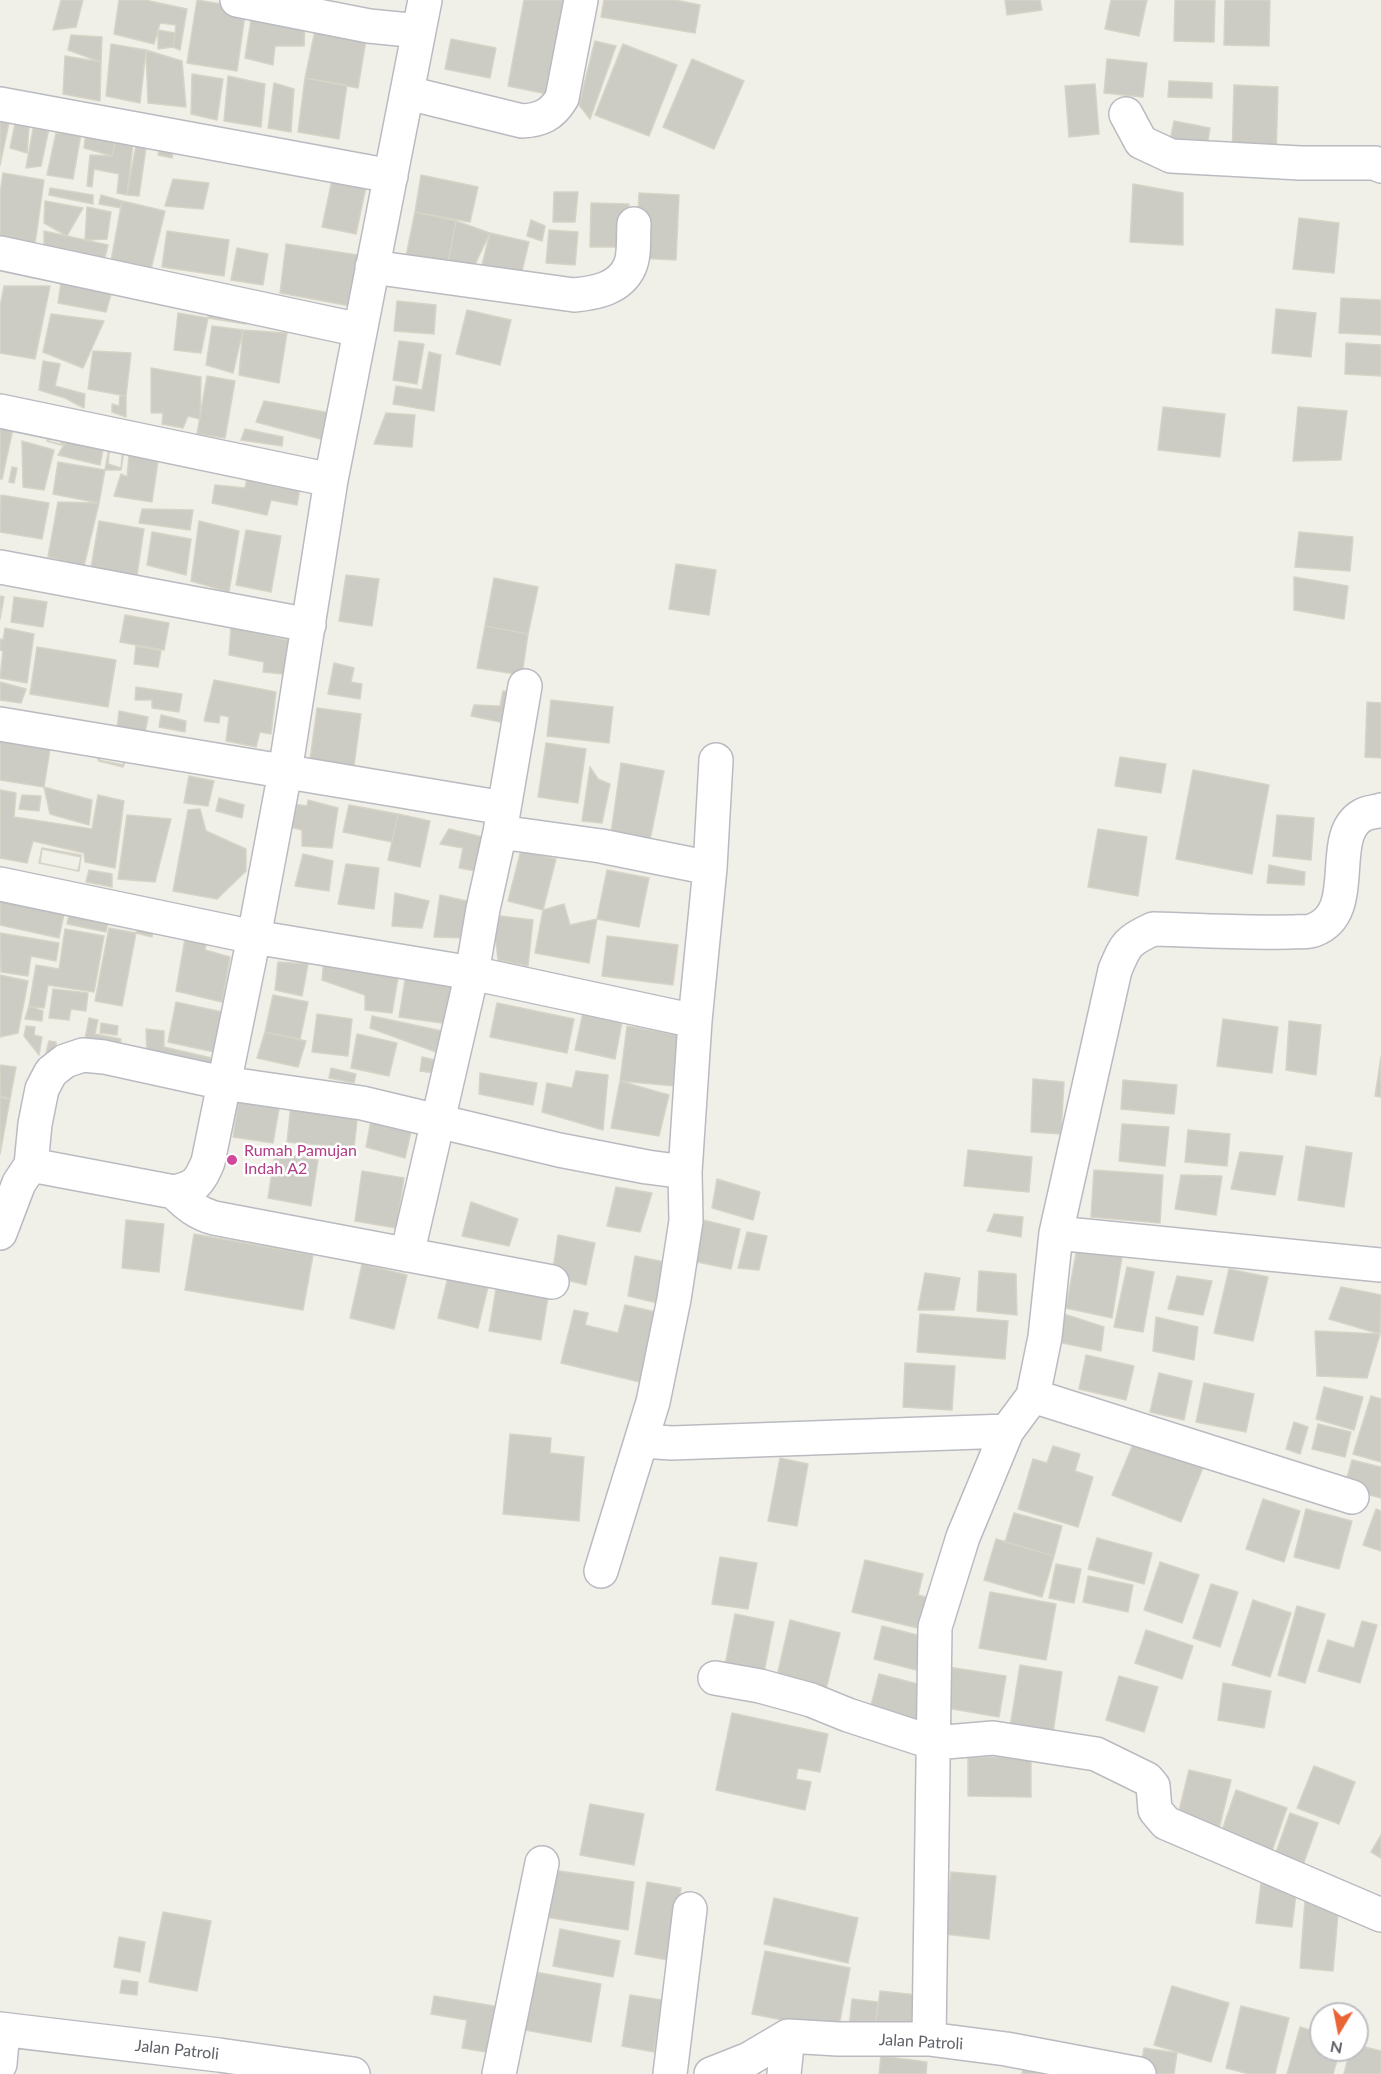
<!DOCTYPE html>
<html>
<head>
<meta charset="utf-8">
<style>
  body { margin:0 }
  #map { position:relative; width:1381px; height:2074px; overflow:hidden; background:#f1f0e8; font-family:Lato,sans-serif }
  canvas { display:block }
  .north { position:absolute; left:1309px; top:2002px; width:60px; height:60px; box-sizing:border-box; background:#fff; border:2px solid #bfc0c3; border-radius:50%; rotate:190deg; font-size:16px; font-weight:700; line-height:24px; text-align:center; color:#5f6168 }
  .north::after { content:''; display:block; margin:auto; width:21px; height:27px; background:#e96535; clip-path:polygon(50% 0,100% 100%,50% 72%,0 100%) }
</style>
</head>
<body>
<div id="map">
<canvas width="1381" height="2074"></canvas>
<div class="north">N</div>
</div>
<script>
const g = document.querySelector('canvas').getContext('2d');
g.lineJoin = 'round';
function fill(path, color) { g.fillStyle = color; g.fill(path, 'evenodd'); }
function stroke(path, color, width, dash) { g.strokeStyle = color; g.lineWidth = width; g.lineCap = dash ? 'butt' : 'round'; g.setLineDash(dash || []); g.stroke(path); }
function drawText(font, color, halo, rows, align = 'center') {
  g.font = font + ' Lato,sans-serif'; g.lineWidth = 5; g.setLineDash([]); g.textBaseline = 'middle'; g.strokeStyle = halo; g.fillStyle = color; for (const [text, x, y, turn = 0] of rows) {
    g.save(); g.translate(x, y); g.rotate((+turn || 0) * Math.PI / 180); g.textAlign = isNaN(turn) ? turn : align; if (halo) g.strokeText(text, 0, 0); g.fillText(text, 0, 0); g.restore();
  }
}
const building = new Path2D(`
  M61,0h22l-7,27 -23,3z
  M119,0h26l42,9 -7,41 -7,-3 3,-22 -16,-2 -6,21 -40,-10z
  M197,0l49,8 -9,63 -50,-8z
  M524,0h46l-18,95 -44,-9z
  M604,0h71l25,5 -5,28 -94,-16z
  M1005,0h35l2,10 -35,5z
  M1111,0h36l-8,36 -34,-7z
  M1175,0h40l-1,42 -40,-1z
  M1225,0h45l-1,46 -45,-1z
  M252,13l53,8 -1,25h-29l-2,19 -28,-7z
  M317,21l51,7 -10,60 -53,-10z
  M158,30l17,3 -2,14 -15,2z
  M71,35l31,2 -1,25 -33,-12z
  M451,39l45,9 -6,30 -45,-9z
  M595,41l21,5 -26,73 -11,-14z
  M111,44l35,6 -6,53 -34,-7z
  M623,44l54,21 -28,71 -54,-21z
  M146,50l36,11 4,46 -38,-4z
  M65,56l36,6 -1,39 -37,-7z
  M692,59l52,22 -30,68 -51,-22z
  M1107,59l40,4 -4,34 -39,-4z
  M192,74l31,5 -6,41 -26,-6z
  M228,76l37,8 -4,43 -37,-6z
  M305,78l42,7 -8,54 -41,-7z
  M1169,81l43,2v15l-44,-1z
  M274,83l20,6 -3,43 -23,-4z
  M1095,84l4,50 -30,3 -4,-51z
  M1234,85l44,2 -2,72 -44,-1z
  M0,116l10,2 -10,47z
  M35,118l16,1 -10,47 -15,2z
  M1174,121l36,7 -5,29 -37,-7z
  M15,124l14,3 -2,26 -17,-5z
  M86,132l29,10 -3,14 -28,-8z
  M56,133l25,1 -8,45 -26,-4z
  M117,134l17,1 -7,60 -10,-2 2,-19 -25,-5 -2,18 -5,-1 3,-31 22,1z
  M162,139l13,4 -3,15 -14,-3z
  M136,145l10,3 -7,48 -12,-1z
  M3,173l41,7 -9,64 -35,-6v-44z
  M421,175l57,12 -8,35 -55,-10z
  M173,179l36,4 -6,26 -38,-3z
  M332,180l34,7 -10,47 -34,-7z
  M1133,184l50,9v52l-53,-3z
  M50,188l43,7v9l-44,-9z
  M554,192h24l-3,30h-22z
  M639,193l40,2 -3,65 -40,-2z
  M101,195l21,6 -1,7 -22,-4z
  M45,201l38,7 -16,28 -23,-13z
  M122,201l43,10 -14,58 -40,-8z
  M591,203l38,1 -1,43h-38z
  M87,207l24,5 -4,27 -22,1z
  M415,212l41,9 -10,53 -42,-8z
  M1299,218l40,5 -5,50 -41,-4z
  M531,220l14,6 -3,15 -15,-5z
  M456,221l34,12 -21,44 -23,-3z
  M549,230l29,2 -3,33 -29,-2z
  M44,231l64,14 -4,16 -60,-15z
  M167,231l62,9 -5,36 -62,-9z
  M490,233l39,9 -9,37 -39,-10z
  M286,244l78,12 -8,51 -76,-14z
  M237,248l31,6 -5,31 -32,-5z
  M62,276l52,8 -8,28 -48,-9z
  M4,286h46l-15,73 -35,-6v-46z
  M1341,298l40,2v35l-42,-2z
  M397,301l39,4 -2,29 -40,-3z
  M208,303l39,11 -1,10 -38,-6z
  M1276,309l40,4 -5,44 -39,-4z
  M467,310l44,10 -11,45 -44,-11z
  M178,313l30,5 -7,35 -27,-3z
  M51,314l53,7 -21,47 -40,-16z
  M212,326l31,4 -10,43 -27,-8z
  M243,330l44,3 -8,50 -40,-8z
  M399,341l25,3 -7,40 -24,-4z
  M1346,343l35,2v31l-36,-2z
  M93,351l38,2 -5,43 -38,-7z
  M429,352l12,3 -7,56 -41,-7 3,-18 26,4z
  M43,361l17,3 -5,22 30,8 -1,14 -19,-10 -26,-8z
  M151,368l50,9 -1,42 -12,-3 -5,12 -21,-4 1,-11h-12z
  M207,376l28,5 -10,57 -28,-4z
  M120,395l6,1v21l-14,-5v-8l7,2z
  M264,401l72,13 -8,27 -72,-19z
  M1163,407l62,7 -5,43 -62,-7z
  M1298,407l49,4 -6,49 -48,1z
  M386,413l29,2 -3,32 -38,-3z
  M0,425l13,4 -11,50h-2z
  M50,428l13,3 -2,14 -14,-4z
  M245,429l38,8 -1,9 -41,-6z
  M51,433l14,3 -2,9 -15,-4z
  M71,433l35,2 -6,30 -42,-10z
  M111,436l13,14 -3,20h-16z
  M22,441l32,9 -10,40 -21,-3z
  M110,444l13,3 -2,21 -13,-4z
  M129,455l29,6 -6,41 -38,-6 7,-22 6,3z
  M58,462l47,8 -6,33 -46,-9z
  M12,467l5,1 -3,15 -5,-1z
  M248,472l53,10 -4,23 -26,-5 -4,15 -55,-12 3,-18 30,3z
  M1,495l48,8 -7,36 -42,-7z
  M58,502l41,1 -15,63 -36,-9z
  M142,509l51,1 -3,20 -51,-7z
  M99,521l45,8 -7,46 -46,-7z
  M199,521l40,10 -10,61 -38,-11z
  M246,530l35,6 -10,56 -35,-7z
  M152,532l39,7 -5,36 -39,-10z
  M1299,532l54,5 -3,34 -55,-4z
  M676,564l40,6 -7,45 -40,-6z
  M346,575l33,4 -7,47 -33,-5z
  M1294,577l54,9 -4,33 -50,-9z
  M494,578l44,9 -10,47 -43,-8z
  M0,596l4,1 -4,22z
  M14,597l33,5 -4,25 -32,-5z
  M125,615l44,8 -5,27 -44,-8z
  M485,626l43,8 -6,41 -45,-7z
  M231,627l60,14 -8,33 -20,-2 1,-10 -35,-7z
  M5,628l29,6 -7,49 -27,-5 3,-27 -3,-1v-11l3,1z
  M136,646l25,5 -3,16 -24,-3z
  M37,647l79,13 -8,47 -78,-13z
  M334,663l20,5 -3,14 11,2 -2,15 -32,-5z
  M214,680l62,12 -5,42 -11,-2 -4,15 -30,-6 3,-24 -9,-2 -1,8 -15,-2z
  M0,682l26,7 -5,14 -21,-3z
  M136,687l46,7 -3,18 -27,-4v-8h-17z
  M503,691l17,2 -5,32 -44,-9 3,-11 26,1z
  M551,700l62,7 -4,36 -62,-7z
  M1367,702l14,1v55l-16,-1z
  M317,708l44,6 -7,52 -44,-6z
  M119,711l29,6 -3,16 -28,-4z
  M161,715l25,6 -1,11 -26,-5z
  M0,741l50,8 -6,38 -44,-7z
  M546,743l40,6 -8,54 -40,-6z
  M101,745l26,5 -3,15 -26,-5z
  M101,751l24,4 -2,12 -24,-6z
  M1120,757l46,7 -5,29 -46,-7z
  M621,763l43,8 -14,69 -39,-7z
  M590,767l8,12 12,5 -8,39 -20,-2z
  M1193,770l76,15 -17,89 -76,-15z
  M189,776l25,5 -6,25 -24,-3z
  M44,787l48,13 -3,25 -39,-11z
  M0,790l16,3 -2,24 78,12 6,-34 26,6 -9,67 -30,-6 -1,-9 -51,-12 -6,22 -27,-5z
  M22,795l19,1 -2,15 -20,-2z
  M219,798l25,7 -2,13 -26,-7z
  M308,800l30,8 -6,40 -30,-2v-16l-12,-3 4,-23 13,2z
  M349,805l49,9 -6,28 -49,-10z
  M200,809l6,22 40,18v22l-29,28 -44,-8 15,-81z
  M398,814l32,7 -10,46 -32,-7z
  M127,815l44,4 -16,63 -37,-3z
  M1277,815l37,3 -3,42 -38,-4z
  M449,829l38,9 -6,34 -22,-4 4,-20 -23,-4z
  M1098,829l49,8 -9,59 -50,-9z
  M42,848l39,7 -2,16 -40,-8z
  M42,849l39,8 -3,14 -38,-8z
  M521,850l35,9 -13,51 -35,-9z
  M303,854l30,7 -4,30 -34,-5z
  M346,864l33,4 -5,41 -36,-5z
  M1269,865l36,7 -1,13 -37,-2z
  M89,870l23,4v13l-26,-5z
  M607,870l42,8 -10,49 -42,-8z
  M395,893l34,8 -7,27 -30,-2z
  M440,895l31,7 -3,36 -34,-1z
  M0,901l65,8 -6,29 -59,-13z
  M564,904l6,21 27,-6 -8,44 -54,-10 8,-43z
  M71,906l38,9 -3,17 -39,-8z
  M493,915l40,5 -5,46 -30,-6z
  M139,921l14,9 -1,7 -16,-4z
  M109,928l27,5 -14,73 -27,-5z
  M65,929l39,7 -10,56 -46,-7 -4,23 -15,-2 7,-41 23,4z
  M0,933l59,10 -3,18 -25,-5 -3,20 -27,-4z
  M186,933l21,5 -2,12 25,7 -8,45 -46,-11z
  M607,936l71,9 -5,40 -71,-9z
  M324,959l75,13 -7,41 -27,-3v-15l-43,-15z
  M278,962l30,2 -6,32 -27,-6z
  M406,974l50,8 -7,42 -50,-7z
  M0,975l28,6 -10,52 -18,4z
  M53,989l35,4 -2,18 -15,-2 -2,11 -20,-2z
  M273,995l35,7 -8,37 -35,-7z
  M176,1002l46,10 -8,40 -46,-10z
  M497,1003l77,16 -7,34 -77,-16z
  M29,1006l14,5 -1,10 -17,-2z
  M584,1008l39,9 -8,42 -40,-9z
  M317,1014l35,5 -4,37 -36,-4z
  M372,1016l70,15 -6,21 -66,-24z
  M89,1018l9,2 -3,14 26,5 -1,6 -35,-6z
  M1223,1019l55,8 -6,46 -55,-7z
  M1289,1021l32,4 -5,50 -30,-5z
  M101,1023l17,3 -1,9 -17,-2z
  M26,1026l9,1 -1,8 8,2 -3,18 -15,-19z
  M627,1026l53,9 -5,51 -55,-5z
  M146,1029l18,2v16l52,12 -1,8 -68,-11z
  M265,1032l41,9 -8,26 -41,-9z
  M357,1034l40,9 -8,33 -38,-8z
  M49,1041l7,1v13l-10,-2z
  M422,1057l21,5 -2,12 -21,-3z
  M1381,1057v40l-6,-1z
  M0,1065l16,2 -6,32 -10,-3z
  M331,1068l25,6 -2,9 -25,-5z
  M576,1071l32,4 -5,55 -61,-18 5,-29 25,5z
  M480,1073l57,10 -4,22 -54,-11z
  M1033,1079l31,3 -3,52 -30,-2z
  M1123,1080l54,5 -3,29 -53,-5z
  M620,1081l49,14 -10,41 -48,-8z
  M0,1097l10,2 -10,55z
  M239,1097l41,6 -7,40 -40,-6z
  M291,1104l67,7 -4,37 -67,-6z
  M371,1120l40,12 -6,26 -39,-11z
  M1122,1124l47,3 -4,39 -46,-5z
  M1188,1130l42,4 -3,32 -42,-4z
  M1306,1146l46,7 -8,54 -46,-7z
  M968,1150l64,7 -3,35 -65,-6z
  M275,1152l43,8 -7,46 -43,-8z
  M1240,1152l43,4 -8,39 -44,-6z
  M1094,1170l69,5 -3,48 -69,-6z
  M362,1171l42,7 -8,50 -41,-7z
  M1181,1175l41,1 -6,39 -41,-6z
  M717,1179l43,13 -7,28 -41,-12z
  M616,1187l36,6 -12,39 -33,-6z
  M471,1202l47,17 -9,27 -47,-10z
  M994,1214l29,3 -2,20 -34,-6z
  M126,1220l38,4 -5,48 -37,-4z
  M703,1220l37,9 -9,40 -43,-9z
  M747,1232l20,4 -8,34 -21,-2z
  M194,1234l119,21 -10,55 -118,-20z
  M558,1235l37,8 -9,42 -34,-9z
  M1077,1248l45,9 -10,61 -46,-10z
  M635,1256l39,8 -8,41 -38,-9z
  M362,1264l45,11 -13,54 -44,-11z
  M1127,1267l27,5 -11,60 -29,-5z
  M1229,1269l39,8 -15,64 -39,-8z
  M979,1271l37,3 1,41 -40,-4z
  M449,1273l40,10 -11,45 -40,-10z
  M925,1273l35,5 -6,32h-36z
  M1177,1276l35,5 -9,34 -35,-6z
  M1341,1287l40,8 -1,39 -51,-15z
  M496,1289l52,8 -7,43 -52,-9z
  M625,1305l44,10 -17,70 -91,-22 13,-53 14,3 -3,12 33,8z
  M1061,1313l43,14 -3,24 -48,-10z
  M920,1314l88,7 -3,38 -88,-7z
  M1156,1317l42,10 -4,33 -41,-9z
  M1315,1331l65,3 -13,44 -50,-2z
  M1086,1355l48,11 -8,34 -47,-11z
  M905,1363l50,3 -3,44 -49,-3z
  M1159,1373l33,8 -8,39 -34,-8z
  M1204,1383l50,11 -8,38 -50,-10z
  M1324,1387l39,10 -9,33 -38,-11z
  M1371,1396l10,3v63l-28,-8z
  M1294,1422l14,5 -8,27 -14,-5z
  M1318,1424l33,8 -6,25 -33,-8z
  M510,1434l41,4 -1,15 34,4 -5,64 -76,-7z
  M1136,1437l68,28 -23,57 -69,-27z
  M1053,1446l27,8 -5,17 18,6 -15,50 -60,-18 15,-50 14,4z
  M780,1458l28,6 -11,62 -29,-5z
  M1352,1460l29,7v31l-37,-10z
  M1263,1499l37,12 -16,51 -38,-13z
  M1306,1509l46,12 -13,48 -45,-12z
  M1376,1509l5,2v40l-18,-6z
  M1014,1513l48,13 -8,30 -49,-14z
  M1097,1538l55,15 -8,31 -56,-15z
  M996,1539l58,17 -12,41 -58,-17z
  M720,1557l37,6 -9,46 -36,-5z
  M865,1560l58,14 -5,21 20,5 -8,31 -78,-19z
  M1160,1562l39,13 -17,48 -38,-13z
  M1056,1564l25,5 -7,34 -25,-5z
  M1088,1576l45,9 -5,27 -45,-10z
  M1211,1584l27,8 -18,55 -27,-9z
  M990,1592l66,12 -10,56 -67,-12z
  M1253,1600l38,13 -21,64 -38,-12z
  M1297,1606l28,8 -20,69 -27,-8z
  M735,1614l39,8 -10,50 -39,-7z
  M790,1620l50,13 -14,56 -49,-13z
  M1362,1621l15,4 -17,58 -42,-12 10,-31 26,8z
  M882,1626l43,11 -9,33 -42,-11z
  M1146,1630l47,16 -11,33 -47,-16z
  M1020,1665l42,7 -9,61 -43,-6z
  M948,1667l58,9 -7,41 -58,-10z
  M879,1674l54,14 -9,38 -55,-13z
  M1119,1676l39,11 -14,45 -38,-12z
  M1223,1683l48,8 -7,37 -46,-8z
  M732,1713l96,21 -8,38 -22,-4 -2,11 15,3 -6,28 -89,-20z
  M968,1757h63v40l-63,-1z
  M1314,1766l41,16 -16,42 -42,-16z
  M1189,1770l42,10 -13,53 -42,-10z
  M1236,1790l51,18 -16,46 -51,-18z
  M590,1804l54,10 -10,51 -54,-10z
  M1290,1813l28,10 -15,42 -28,-10z
  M1381,1835v23l-10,-6z
  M553,1870l81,12 -6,48 -83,-13z
  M951,1872l45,4 -7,63 -45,-5z
  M647,1882l34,6 -13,72 -33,-6z
  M1261,1883l36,4 -5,40 -36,-4z
  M774,1898l84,20 -10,45 -84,-19z
  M1305,1900l34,3 -6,68 -33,-3z
  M163,1912l48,9 -14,70 -48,-9z
  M560,1929l60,12 -7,36 -60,-11z
  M119,1937l26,5 -5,30 -26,-5z
  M765,1951l85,17 -12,63 -86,-17z
  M524,1970l77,14 -10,58 -77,-14z
  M122,1980l16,2 -1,13 -17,-2z
  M1172,1986l57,17 -18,59 -57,-17z
  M880,1991l46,5 -4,39 -47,-5z
  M630,1995l32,5 -8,52 -32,-6z
  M434,1996l72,12 -8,46 -36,-6 5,-28 -36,-6z
  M852,1999l26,3 -3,28 -26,-3z
  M1241,2006l48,12 -14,56h-26l-23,-6z
  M1300,2027l21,6v17h19l-7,24h-46z
  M1357,2045l24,6v23h-37l6,-24h7z
  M1144,2048l33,5 -3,21h-34z
  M881,2056l46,6 -1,12h-47z
  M1024,2066l26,8h-28z`);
fill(building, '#cccbc4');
stroke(building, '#d6d4c6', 1.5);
const street = new Path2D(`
  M237,0l132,26 50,5
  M408,93l114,28c19,-1 30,-6 40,-23l19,-98
  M0,104l391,72
  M1126,114l15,28 30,14 129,7h75l6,3
  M0,253l360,77
  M372,267l202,28c21,-2 46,-6 56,-29 5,-12 3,-29 4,-42
  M0,411l331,69
  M0,567l309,58
  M0,724l504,84
  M710,868l6,-108
  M0,884l254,53 218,36 223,48
  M31,1165l4,-41 7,-35 9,-17 14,-11 18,-6 21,2 119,26 139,20 197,47 88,17 38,5 10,-151 15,-153 -109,-22 -101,-14
  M174,1192c13,13 23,21 40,26l338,64
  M0,1233l19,-50 12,-18 143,27c22,-5 25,-9 34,-30l46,-225 31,-165 46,-292 94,-480
  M1056,1233l59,-263c11,-26 12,-29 38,-41 46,1 92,4 138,3 7,-1 17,1 23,-2 48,-18 11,-95 49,-115 5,-3 13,-3 18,-5
  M407,1255l65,-282 11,-64 17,-77 25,-146
  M1033,1396l319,101
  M641,1441l31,2 335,-12
  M601,1571l52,-169 21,-103 12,-78 -1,-49
  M715,1678l45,8 51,14 37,15 86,28 59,-5 103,16 51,25 6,7 2,24 11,13 215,92
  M0,2029l219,26 134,19
  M929,2039l6,-412 28,-90 44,-106 26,-35 12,-59 11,-104 325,32
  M0,2064l3,-34
  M499,2074l43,-211
  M670,2074l20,-165
  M711,2074l38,-15 39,-23 50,3h91l77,10 133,25
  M784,2074l4,-38`);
stroke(street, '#babbc1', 36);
stroke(street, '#fff', 33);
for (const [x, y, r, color] of [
  [232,1160,6,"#d1479c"]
]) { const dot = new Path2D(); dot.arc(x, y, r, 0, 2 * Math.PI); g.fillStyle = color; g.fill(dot); stroke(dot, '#fff', 2); }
drawText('16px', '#b23c85', '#fff', [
  ["Rumah Pamujan",244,1151],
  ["Indah A2",244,1169]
], 'left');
drawText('16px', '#5f6168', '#fff', [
  ["Jalan Patroli",921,2042,3],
  ["Jalan Patroli",177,2050,6]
]);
</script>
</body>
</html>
